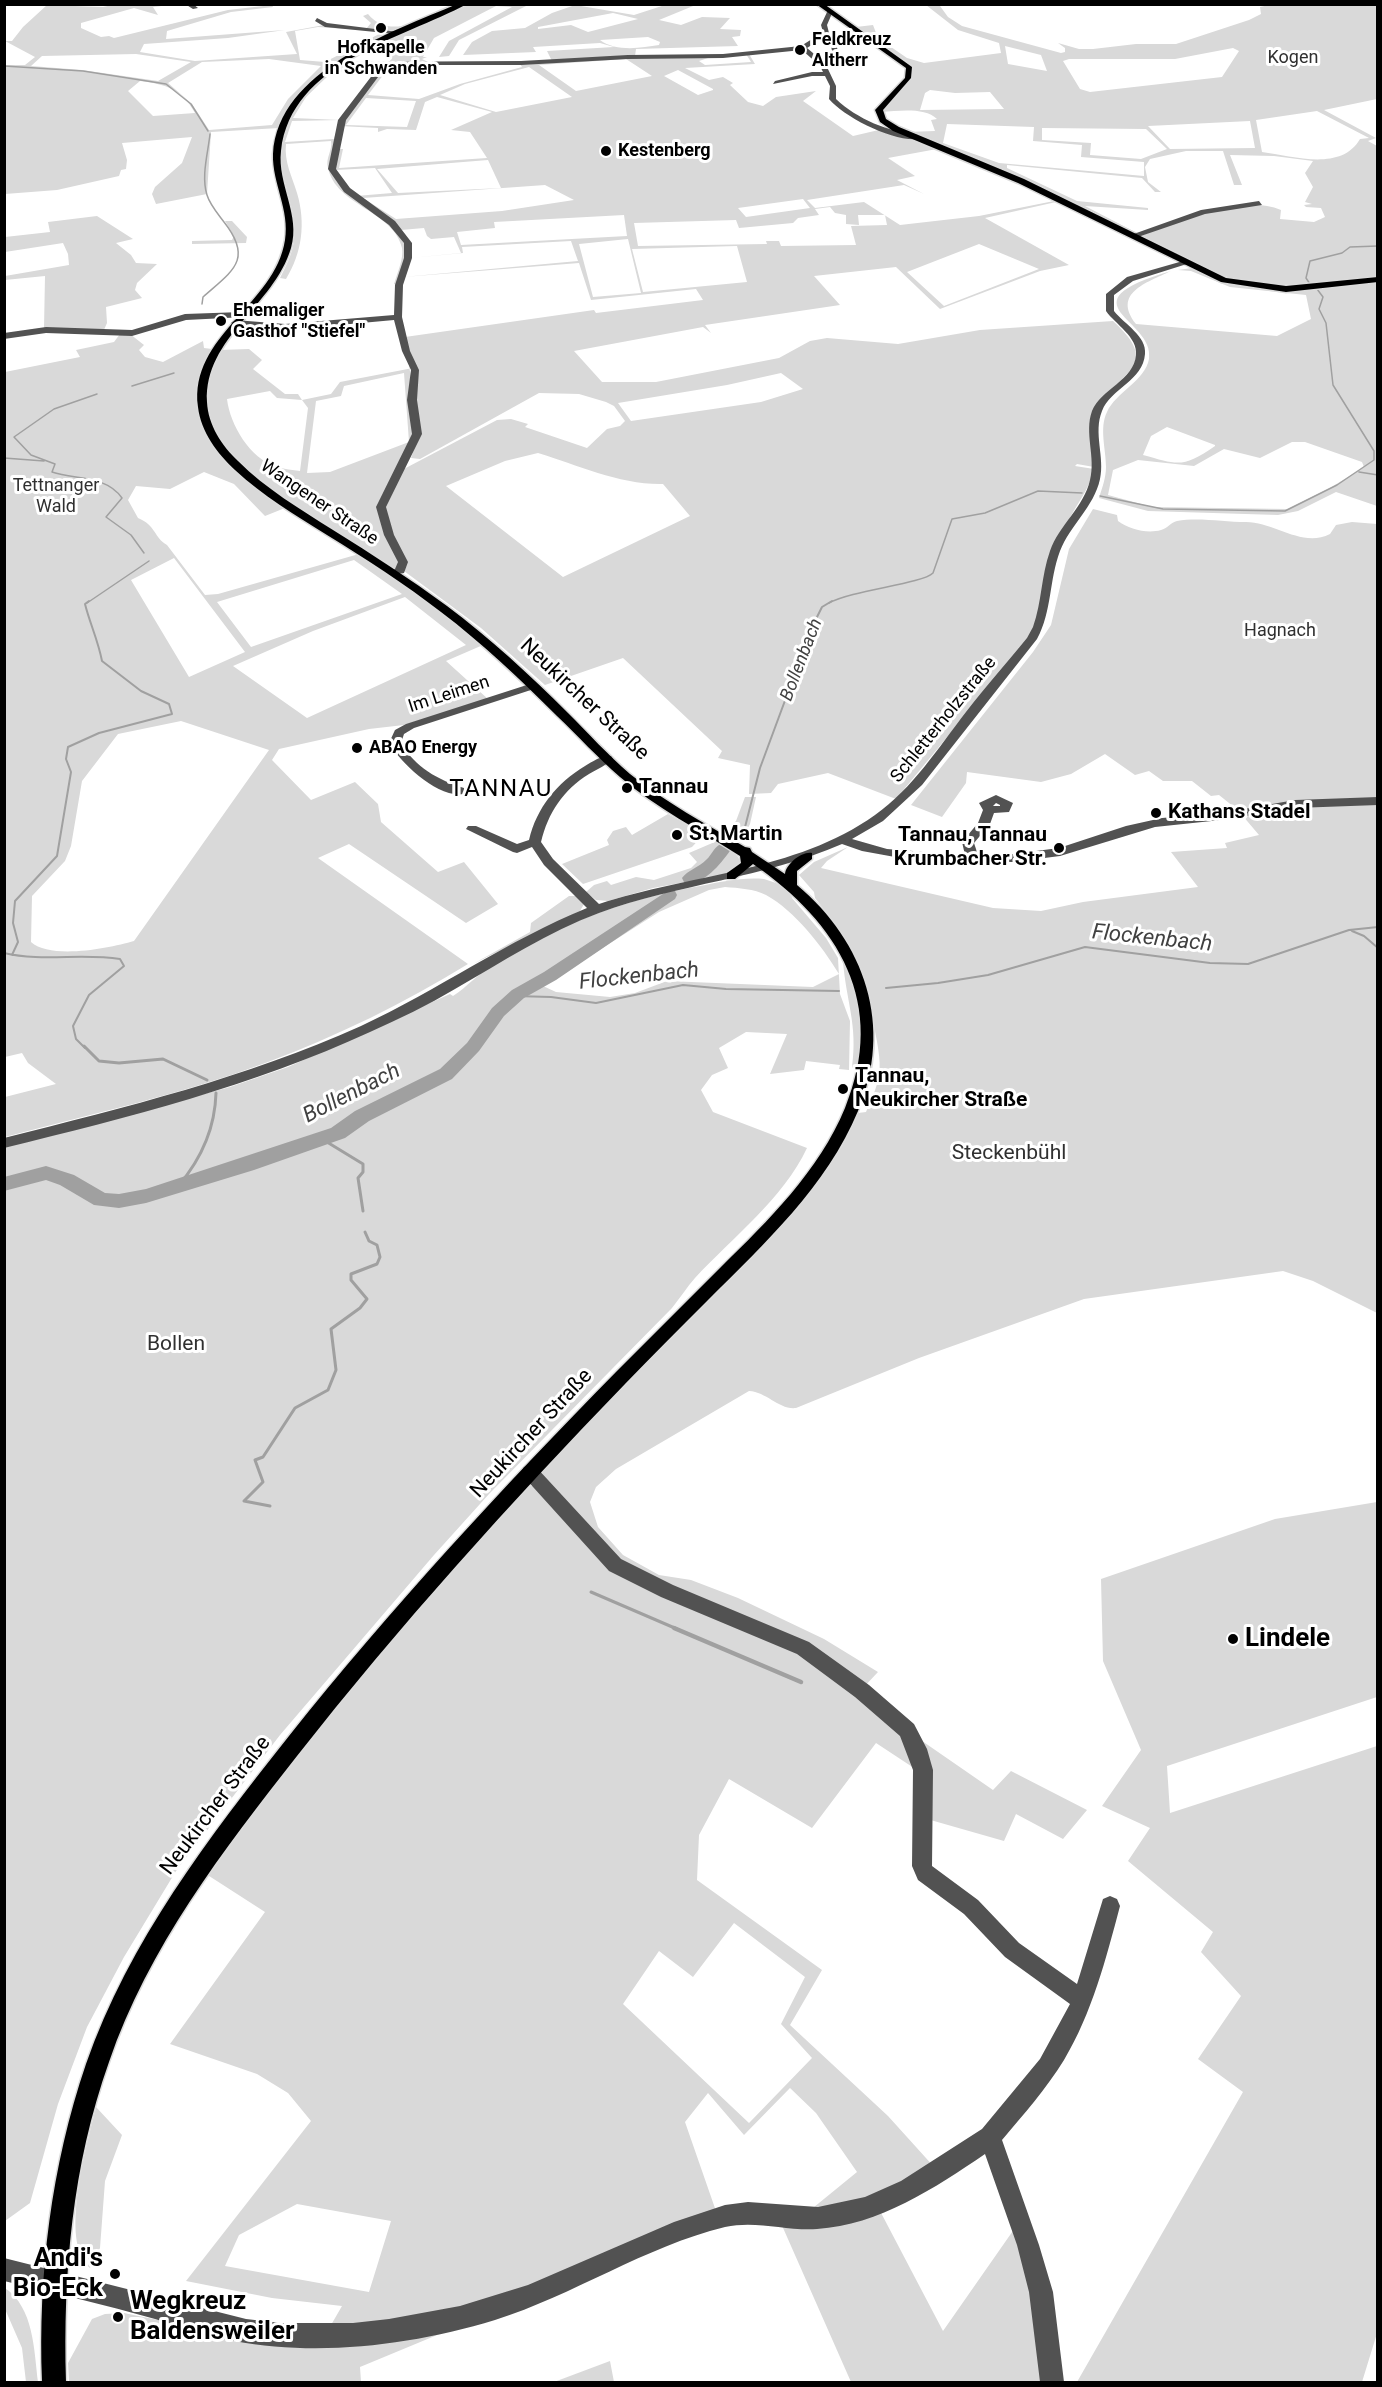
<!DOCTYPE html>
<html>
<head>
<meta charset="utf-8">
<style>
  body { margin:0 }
  #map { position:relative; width:1382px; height:2387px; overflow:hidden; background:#fff; font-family:Roboto,sans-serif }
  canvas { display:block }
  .frame { position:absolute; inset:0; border:6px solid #000; pointer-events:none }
</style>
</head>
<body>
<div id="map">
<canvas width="1382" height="2387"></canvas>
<div class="frame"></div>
</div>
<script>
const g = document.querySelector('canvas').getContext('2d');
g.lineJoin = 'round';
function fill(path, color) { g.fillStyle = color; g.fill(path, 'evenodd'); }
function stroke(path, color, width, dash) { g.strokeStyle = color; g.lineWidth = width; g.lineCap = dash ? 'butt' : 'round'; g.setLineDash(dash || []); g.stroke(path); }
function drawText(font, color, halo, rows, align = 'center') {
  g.font = font + ' Roboto,sans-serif'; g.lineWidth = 6; g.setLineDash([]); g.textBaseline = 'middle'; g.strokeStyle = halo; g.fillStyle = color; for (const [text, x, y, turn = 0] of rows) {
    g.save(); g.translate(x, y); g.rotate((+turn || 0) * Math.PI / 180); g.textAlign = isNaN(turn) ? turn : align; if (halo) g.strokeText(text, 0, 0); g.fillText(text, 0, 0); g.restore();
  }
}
fill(new Path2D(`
  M117,4l53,1 -17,2 5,8 -24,-7 -53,15v5l20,9 8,-1 5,2 114,-28 44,-5 1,2 -42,5 -64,19 -1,8 119,-9 -57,8 -84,6 -4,8 55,9 102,-7 -11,-22 38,-7 42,4 5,-6 -8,-7 5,-2c23,28 61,2 88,-9l-58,26 -13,-1 5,3c-41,25 -92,47 -111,95l-68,4 -4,62 -51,10 -4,-10 3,-7 27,-24 10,-26 -70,6 5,17 -1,9 -5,1 -2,6 -62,14 -52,4v-129h20l10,-8 -30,-16h7l11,-14 24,-22 56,2zM318,27l57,4 8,1 -58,30 -25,-2 -5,-29zM136,54l55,8 -33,19 -76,-11 -51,-4 11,-10zM269,59l52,7 -33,33 -16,26 -63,5 -17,-26 -24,-21 34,-21zM140,81c25,3 42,8 55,32l-42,3 -25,-25z
  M698,4l-39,16 22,5 21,-8 28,1 -10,11 21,1 -1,6 -8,1 6,9 -102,3 -1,7 76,1 -12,4 6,4 46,-3 -5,-8h3l6,10 -70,4 24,12 14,-3 10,6 -3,2 18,17 15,4 13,-9 40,-6 -13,10 50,35 30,-7 54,20 -49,9 27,18 -18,4 27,14 -20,-9 -97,15 8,8 49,-6 36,23 79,-9 75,-15 2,1 -71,16 84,47 -29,6 -100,38 -44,-42 -82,9 26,29 -135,20 6,8 -8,-6 -129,24 28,31h54l123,-24 31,-17 17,-3 71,6 82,-14 133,-9c46,42 14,49 -17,84l-2,62 -17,-3 -2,2 19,3c-5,22 -18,35 -27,55 -16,38 -18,79 -39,115l-132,160 -68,-26 -50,11 -7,9 -22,1 1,-29 -32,-7 4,-7 -99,-93 -78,27 -64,-57 -77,-57 -21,-65 19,-36 95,-50 14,-1 17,5 -3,3 62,21 20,-19 13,-3 5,-5 -11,-15 -8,-4 -27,-8 -40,-1 -119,66 -9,-1 8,-24 -14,-97 189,-27 2,3 107,-13 -7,-11 -105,11 -12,-37 -176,14 175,-16 -7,-20 -109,6 1,6 -53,5 51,-5 -7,-16 -23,2 -4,-3 -3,-8 -23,2 -45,-34 36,-3 -17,-25 -40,2 3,-21h5l-4,19 148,-10 -17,-26 -19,-2 41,-18 -55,-15 -12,5 -9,28 -29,-1 -9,3v-4l-38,-2 47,-64h6l-25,33 51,4 41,-15 62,-17 -2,-3 32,-3 -5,-10 67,-4 -14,-4 -67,4 3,5 -73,3 9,-13 20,-11 33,-3 27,-15 23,-8 59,10 31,-10zM613,13l25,6 -50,13 -17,-7 -33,4v-2zM648,37l12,5 -1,3c-18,3 -43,7 -59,-5zM626,59l26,17 -76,15 -37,-26zM529,67l43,30 -76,15 -56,-17 25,-11zM678,70l35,19v1l-15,5 -34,-19zM366,98l50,3 -9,26 -61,-2zM488,160l13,28 -103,5 -21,-24zM545,185l29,15 -72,11 -106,8 -33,-21zM803,199l7,9 -64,9 -8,-9zM830,207l5,6 11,2v9l13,1 -1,-10h27l2,10 -36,1 5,19 -75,1 -2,-5h-13l1,3 -129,2 -4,-23 102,-3 3,8 54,-5 5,-5 21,-3 -4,-6zM624,215l3,21 -166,9 -4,-13 38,-4 -1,-6zM628,239l13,54 -48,4 -14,-53zM979,244l60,25 -95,37 -37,-34zM737,246l10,36 -104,10 -11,-43zM781,373l22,16 -42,13 -130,19 -13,-18 109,-18zM538,453c40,12 82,32 125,31l27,32 -127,61 -117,-91 59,-25z
  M468,5h60l-69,35 -10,16 -10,1 10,-16 63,-34 -16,-1 -62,32 -11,19h4l-5,2 4,2h-36l8,-20 -28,6z
  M926,5l14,1 8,11 14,9 99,27 4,-1v-4l-7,-5 21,6h14l43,-5h40l73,-24 12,-6 -1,-7 9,-2h108v94l-53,11 52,28 -8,3 9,5v130c-49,6 -97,15 -146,2 -32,-8 -63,-27 -93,-41 40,-15 102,-44 143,-27l-1,9 34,3 11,-5 -4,-9 -15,-1 -2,-2 8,-1 -7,-2 8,-15 -8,-14 8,-12 -39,-5 -44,-1 12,30h-8l-11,-34h-37l-36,8 -5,8 3,15 13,10h-6l-13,-14 -135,-13v3l70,33 71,7v2l-63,-4 52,27 -4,1 -226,-102 28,-1 -4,-11 6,-1c-12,-12 -39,-8 -55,-7l30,-36v-9l-56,-40 17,-2 5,13 29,20 17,5 77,-10 -2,-10 -41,-13zM1005,46l36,9 6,16 -39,-7zM1233,48l6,3 -17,26 -132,15 -10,-3 -17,-28 6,-2h106zM930,90l25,3 35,-1 14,17 -84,1 5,-17zM1317,111l52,27 -9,1c-19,33 -67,17 -98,13l-6,-32zM1250,121l5,27 -85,1 -22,-23zM947,124l87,3 -1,14 49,4 -1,12 63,5v14l-145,-13 -56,-20zM1042,128l104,1 21,20 -26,10 -51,-4 1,-12 -49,-3z
  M342,66h24l-11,5 -23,1 -26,25 -13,21 47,2 -48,1 -7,21 49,-3 3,-10 -6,31 8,22 61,51 8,17 -10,35 -4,-1c3,-10 10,-26 8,-36 -8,-37 -66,-42 -74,-80 -3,-10 5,-18 3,-27l-45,3c-2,18 6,32 11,49 9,30 5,60 -11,86l-6,-1c6,-12 13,-25 14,-39 3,-25 -9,-48 -12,-72 -6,-40 24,-86 60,-101z
  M97,216l36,23 -17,4 15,12 5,8 21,1 -20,19 -2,7 7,8 -36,9 1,16 -4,9 -59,-4 1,-52 -40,4v-4l64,-11 -1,-11 -5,-11 -58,9v-15l45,-5 -2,-10z
  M225,221h7l15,16 -1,6 -54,1v-3l40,-1 2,-4z
  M1192,268c67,30 116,19 185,13v225l-41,-14 -38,19 -20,4 -130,-4 -49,-13c3,-10 7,-20 7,-31 0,-18 -7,-39 1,-55 9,-20 38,-31 42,-53 7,-40 -90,-55 22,-88 -25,12 -59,22 -35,53l141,12 34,-17 -5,-24 -76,-8 -39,-16 -13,-1zM1167,427l48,18v1c-32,22 -36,19 -72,9l8,-19zM1292,442h13l57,20 2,5 -34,21 -43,21 -135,-2 -44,-12 5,-25 25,-10 56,6 30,-17 36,9z
  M120,334h10l14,11 -5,5 6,7 18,5 40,-21 1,7 8,1c-40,82 16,112 73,159l-20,8 -31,-32 -30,-12 -34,17 -34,-3 -8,14 10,18c18,7 16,20 29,27l38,50 13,-1 141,-40 55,37 69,54 -37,16 42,38 -84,26 -35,4 -90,20 -7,11 39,40 44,-18 23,22 3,18 57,50 26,-10 34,42 -32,19 -117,-79 -31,14 150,106c-63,39 -131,72 -200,98 -85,32 -176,52 -263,75v-40l51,-13 -28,-21 -6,-10 -17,4v-685l75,-15 -4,-7 38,-8zM174,558l71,94 -56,25 -58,-97zM354,560l48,34 -151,53 -34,-45zM405,597l61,48 -159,73 -74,-52 80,-35zM181,721l88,29 -135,191c-24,7 -83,19 -103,1l1,-46 33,-35 6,-15 11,-65 36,-47z
  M249,349l13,11 -9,9 32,25h13l4,6 29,-6 9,-12 73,-14v76l-34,63 21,53 -3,10c-53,-33 -187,-100 -191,-167 -1,-20 6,-36 14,-53zM404,373l5,69 -79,30 -23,1 9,-72 25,-5 3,-10zM270,391l7,7 25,2 6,8 -8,63c-7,-1 -16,-2 -24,-4 -26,-9 -46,-42 -49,-68z
  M1093,509l24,6 1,6c11,8 29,13 43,9 6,-1 10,-8 16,-9 21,-4 47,1 69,1 28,0 56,26 84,12l6,-9 16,-3 25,2v275l-138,12 -20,-16 -8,1 -19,-15h-29l-14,-10 -14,4 -30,-21 -34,20 -30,8 -74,-10 -1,11 -24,34 -31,-12 122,-153 18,-27 18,-76z
  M745,797h11l-6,27 -8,16 -15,-10 9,-9z
  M1377,802v511l-64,-32 -30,-10 -199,28 -165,59 -123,50c-17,2 -29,-16 -47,-17l-133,78 -20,18 -6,15 8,25 25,28 36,20 32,5 47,18 86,41 54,33 -16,17 -21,-18 -217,-104 -82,-92 1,-7 281,-296 18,-26 16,-33 8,-1c4,-10 9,-20 12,-31 4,-16 0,-34 -3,-50 -10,-59 -23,-87 -60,-133l-1,-6 -15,-17 15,-13 34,-15 -21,14 -6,7 172,40 48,3 42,-9 115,-15 -27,-35 56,-4 -2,-5 34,-8 -17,-20 64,-10z
  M668,814l36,20 -12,13 -109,37 -21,-20 47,-19 -2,-5 6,-9 13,-4 6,8z
  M717,841c10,6 22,11 24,24l-12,9 -76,14 -45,13 -12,-1 -10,-8 8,-7 13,-4 4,4 25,-8 18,3 37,-12 6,-6 -8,-9z
  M764,879l12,4 15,10 1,5 34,40 12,20 2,36 10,27 -1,49 -10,-1 1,-4 -34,-4 -2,9 -34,4 17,-40 -41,-2 -27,16 9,20 -16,7 -11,15 12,22 94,36c-24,51 -74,89 -112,130 -8,9 -15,20 -23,30l-183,186 -55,61 -154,180 -104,136 -52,86 -37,70 -29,77 -28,99 -25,18v-1074l225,-60 58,-20 162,-73 3,2c14,-9 25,-22 39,-31 64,-40 134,-66 208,-79 21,-4 42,-9 64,-7zM725,887c14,1 29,2 41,8 29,16 56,51 73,79l-26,13 -146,-6 -32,12 -25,4 -54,-5 -13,-6 116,-74 50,-22z
  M569,896h9l6,8 -4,7 -107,53 57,-32 1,-9z
  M843,961c19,41 19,63 15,107l-3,3 -3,-4c6,-42 -6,-66 -9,-106z
  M528,1486h6l64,66 186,89 119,91 17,40 -44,-29 -64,85 -83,-49 -30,56 -2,45 125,90 -32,55 98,91 47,52 -60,31 -67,13 49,-40 -41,-59 -26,-25 -46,47 -36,-42 -23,29 32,92 -207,82 -102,23 -77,6 11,-19 -70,-8 -86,-17 125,-160 -23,-28 -31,-19 -87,-30 95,-132 -59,-38c97,-137 209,-264 322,-388zM734,1923l71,54 -24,47 31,34 -63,65 -126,-119 36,-53 34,26zM297,2204l94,17 -22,71 -144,-26 14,-31z
  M1377,1502v195l-210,69 3,47 207,-67 1,584 -16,52h-285l166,-290 -45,-33 43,-63 -40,-44 12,-20 -85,-71 22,-33 -48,-22 39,-56 -38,-89 -2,-82 174,-60z
  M912,1734l81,56 18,-19 76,39 -24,29 -47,-25 -12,27 -77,-22z
  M96,2107l26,28 -17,46 -5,67 -10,20c-32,-26 -2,-127 6,-161z
  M879,2209l64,122 74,-106 19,70 9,87h-194l-71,-161z
  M5,2288c29,20 29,62 33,94h-12l-4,-34 -17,-39z
  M124,2313l34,7 284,13 -82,34 1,15h-292l-1,-19 24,-44 13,-5z
  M610,2361l4,21h-60z`), '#d9d9d9');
stroke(new Path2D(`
  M4,66l79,5 83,13 25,20 17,27
  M1310,284l-4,-6 4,-17 32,-8 8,-6 28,-1
  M202,304l1,-7c29,-26 51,-37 21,-75 -6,-8 -14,-17 -17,-27 -6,-19 1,-42 3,-61
  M132,386l42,-13
  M97,394l-43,15 -40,28 17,18 24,9 -3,8c24,8 54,3 70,26l-16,19 25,18 13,18
  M4,458l40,3
  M1359,472l19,3
  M1100,496l63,13 122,2 52,-26 37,-25v-9l-41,-66 -7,-62 -7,-14 4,-12 -6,-8
  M87,603l62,-42
  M829,603c23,-13 93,-19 104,-30l19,-54 33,-6 53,-22 44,2`), '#a0a0a0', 1.5);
stroke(new Path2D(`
  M743,835l17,-67 53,-143 9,-18 10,-6
  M1352,931l12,5 14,12
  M4,953c38,9 77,0 116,6l4,7 -35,29 -16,31 3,13 9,9
  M12,955l6,-13 -5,-19 2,-22 42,-45 14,-84 -5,-13 2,-12 31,-14 73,-19 -3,-10 -28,-13 -39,-30c-4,-21 -12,-37 -17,-57l4,-3
  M886,988l52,-5 50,-8 97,-28 125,16 38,1 101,-34 29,-3
  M515,996l36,1 45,6 87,-18 43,4 113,2`), '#a0a0a0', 2);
stroke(new Path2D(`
  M84,1046l15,15 20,2 44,-4 44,21
  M322,1139l41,25v8l-5,6 5,33
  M179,1185c22,-26 36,-57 37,-92
  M270,1506l-26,-5 19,-19 -8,-22 8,-3 32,-49 33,-18 8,-20 -5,-41 29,-21 7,-9 -16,-19v-6l26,-10 3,-7 -3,-12 -8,-4 -4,-9
  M591,1592l86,37`), '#a0a0a0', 3);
stroke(new Path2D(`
  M674,1628l127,54`), '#a0a0a0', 4.5);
fill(new Path2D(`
  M724,843l8,5c-10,14 -28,39 -48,34l-2,-4c6,-8 17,-11 24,-18 7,-6 8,-15 18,-17z
  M669,890l6,1 2,4 -2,4 -119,81 -32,18 -20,18 -25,35 -27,28 -83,42 -24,17 -91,32 -108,33 -27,5 -25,-3 -34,-20 -14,-5 -42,11v-14l42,-11 28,9 31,18 14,1 27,-5 185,-61 24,-17 85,-42 27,-26 25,-35 20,-18 32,-18z`), '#a0a0a0');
const major = new Path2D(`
  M457,4h10c-65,35 -176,58 -186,147 -4,33 20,64 10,97 -17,58 -87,89 -84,154 1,23 15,44 31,59 28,28 62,48 95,69 39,24 77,49 114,76 43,32 83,69 121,107 20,20 40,42 62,61 35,28 76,50 115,73l5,1 2,4 33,22c1,-10 17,-23 27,-21v6l-15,12v14c68,57 97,141 61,226 -31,75 -94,133 -150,189 -28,28 -56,56 -83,84 -115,119 -226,242 -328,372 -74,94 -149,192 -188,306 -37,104 -46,211 -43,320h-24c-4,-108 9,-215 44,-318 43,-123 123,-227 203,-328 102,-128 213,-248 327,-364 35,-35 70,-70 105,-105 47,-46 98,-96 124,-159 43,-104 -6,-185 -92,-244l-18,15h-8v-6l14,-10 -1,-7c-40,-26 -84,-48 -120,-79 -22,-19 -42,-41 -63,-61 -37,-37 -75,-73 -116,-104 -36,-28 -75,-53 -114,-77 -32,-20 -64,-39 -92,-65 -18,-17 -34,-38 -37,-63 -9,-72 77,-102 87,-167 5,-30 -13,-57 -12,-86 5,-84 119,-122 184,-150z
  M816,4h8l88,63 -1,11 -28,32 3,9 13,8 125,52 202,99 60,8 92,-9v5l-92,10 -65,-10 -203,-99 -125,-52 -13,-9 -5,-12 30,-32 1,-10z`);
stroke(major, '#dbdbdb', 3);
fill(new Path2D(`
  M185,4h8l5,4 -5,1z
  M828,10l5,1 -6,14 2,8 -4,3 10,4 4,15 -4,10 -8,2 9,19v13c21,20 53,33 82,36v4c-25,3 -74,-22 -89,-40l1,-13 -5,-10h-13l-39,8 2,-3 37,-9h11l-3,-6 -18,-16 -79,8 -95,1 -107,6h-134l-41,55 -10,49 14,19 45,33 17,22v15l-9,27 -1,32 8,34 9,19 -2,30 5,34 -36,73 8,28 14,27 -4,11 -14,2 -1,-2 6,-4 3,-7 -14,-27 -8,-28 36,-73 -5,-34 4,-30 -9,-19 -8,-31 -109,10 -50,-4 -4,-3 4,-3 50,4 109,-9 1,-30 9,-27v-15l-15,-18 -45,-33 -16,-23 10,-49 42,-55h-41l-2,-3 184,-1 107,-6 95,-1 78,-8 22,-14 -2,-7zM821,39l9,3 3,13 -3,7 -5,1 -18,-15z
  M317,18l10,5 72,9 -3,2 -71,-7 -10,-6z
  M1259,201l3,4 -57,9 -70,24 -7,-2 73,-26z
  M1183,261l7,2 -57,18 -19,14v16c10,13 33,25 31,43 -2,27 -34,34 -43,57 -9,22 3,46 -2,68 -6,28 -30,46 -40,72 -11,29 -8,60 -23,88l-115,146 -39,36 -31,18 35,10 78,6 -3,-13 16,-19 5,-13 -4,-7 17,-8 17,8 -4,9 -15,1 -4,11 -16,19 4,12 35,-1 46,-6 67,-22 36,-8 59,-5 74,-13 83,-3v8l-83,3 -74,12 -66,7 -95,29 -47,6 -96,-1 -55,-10 -20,-7c-78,34 -164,40 -243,69 -51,19 -97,49 -144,76 -27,16 -56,30 -85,43 -117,54 -240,85 -366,116v-10c123,-31 241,-60 357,-112 77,-36 147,-86 226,-118l-43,-43 -12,-18 -15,6 -4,-1 -47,-23 2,-3h8l41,18 12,-4c8,-33 28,-57 56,-74 8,-5 17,-11 26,-10l2,3c-6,6 -16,10 -24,15 -26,16 -41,39 -48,68l12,17 46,45c91,-30 196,-32 276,-89 38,-27 63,-67 91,-103 19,-25 41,-49 61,-74l6,-11c9,-25 8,-51 17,-76 9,-26 34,-44 40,-71 6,-23 -6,-47 2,-69 9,-22 42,-31 44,-56 2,-18 -21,-31 -30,-44v-17l21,-17zM996,803l4,2v1h-7z
  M242,312l4,3 -1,2 -59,3 -54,16 -86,-3 -42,6v-6l42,-6 86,3 53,-16z
  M533,683l4,1v4l-123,40 -10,6 -3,9c14,24 37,37 63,45v6c-26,5 -63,-31 -75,-51l6,-13 11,-6z
  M530,1465l6,2 85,92 52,26 136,57 60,43 45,39 13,25 6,21 -1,96 46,34 41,43 58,41 26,-85 7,-3 7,3 3,7c-14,53 -28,107 -56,154 -18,29 -40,54 -62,80l37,105 14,47 11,90h-24l-11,-90 -12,-47 -32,-91c-50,34 -106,71 -168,75 -31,2 -61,-9 -92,-2 -81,20 -151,68 -230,93 -83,25 -175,37 -261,21 -27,-5 -53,-14 -79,-22 -50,-14 -100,-26 -151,-38v-23l242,61 35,4h72l36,-4 71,-13 68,-21 146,-63 51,-17 23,-3 70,5 47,-10 36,-16 81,-52 58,-70 30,-55 -65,-47 -41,-43 -46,-34 -6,-14 1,-96 -13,-34 -45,-39 -58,-43 -136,-57 -52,-26 -85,-94 -3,-5 3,-5z`), '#525252');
fill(major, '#000');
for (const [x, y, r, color] of [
  [381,28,6,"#000"],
  [800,50,6,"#000"],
  [606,151,6,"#000"],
  [221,321,6,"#000"],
  [357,748,6,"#000"],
  [627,788,6,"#000"],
  [1156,813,6,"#000"],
  [677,835,6,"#000"],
  [1059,848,6,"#000"],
  [843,1089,6,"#000"],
  [1233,1639,6,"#000"],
  [115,2274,6,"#000"],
  [118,2317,6,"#000"]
]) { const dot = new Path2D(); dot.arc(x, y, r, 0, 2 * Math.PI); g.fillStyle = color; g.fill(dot); stroke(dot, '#fff', 2); }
drawText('bold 18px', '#000', '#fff', [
  ["Feldkreuz",812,40],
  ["Altherr",812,61],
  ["Hofkapelle",381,48,"center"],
  ["in Schwanden",381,69,"center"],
  ["Kestenberg",618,151],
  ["Ehemaliger",233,311],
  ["Gasthof \"Stiefel\"",233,332],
  ["ABAO Energy",369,748]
], 'left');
drawText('18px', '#303030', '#fff', [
  ["Kogen",1293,58],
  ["Tettnanger",56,486],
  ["Wald",56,507],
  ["Hagnach",1280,631]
]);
drawText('18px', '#000', '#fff', [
  ["Wangener Straße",319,503,34],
  ["Im Leimen",449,695,-18],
  ["Schletterholzstraße",944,720,-51]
]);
drawText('italic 18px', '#414141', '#fff', [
  ["Bollenbach",802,660,-69]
]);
drawText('21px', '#000', '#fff', [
  ["Neukircher Straße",584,700,43],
  ["Neukircher Straße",532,1434,-47],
  ["Neukircher Straße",216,1806,-53]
]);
drawText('bold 21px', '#000', '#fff', [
  ["Tannau",639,788],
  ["Kathans Stadel",1168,813],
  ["St. Martin",689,835],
  ["Tannau, Tannau",1047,836,"right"],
  ["Krumbacher Str.",1047,860,"right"],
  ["Tannau,",855,1077],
  ["Neukircher Straße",855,1101]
], 'left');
drawText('21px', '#303030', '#fff', [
  ["Steckenbühl",1009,1154],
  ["Bollen",176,1345]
]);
drawText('italic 22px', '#414141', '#fff', [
  ["Flockenbach",1152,939,6],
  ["Flockenbach",639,977,-6],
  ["Bollenbach",352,1094,-27]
]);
g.letterSpacing = '1.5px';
drawText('24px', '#000', '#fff', [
  ["TANNAU",501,790]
]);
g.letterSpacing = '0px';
drawText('bold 26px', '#000', '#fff', [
  ["Lindele",1245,1639],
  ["Andi's",103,2259,"right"],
  ["Bio-Eck",103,2289,"right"],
  ["Wegkreuz",130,2302],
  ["Baldensweiler",130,2332]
], 'left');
</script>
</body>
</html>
